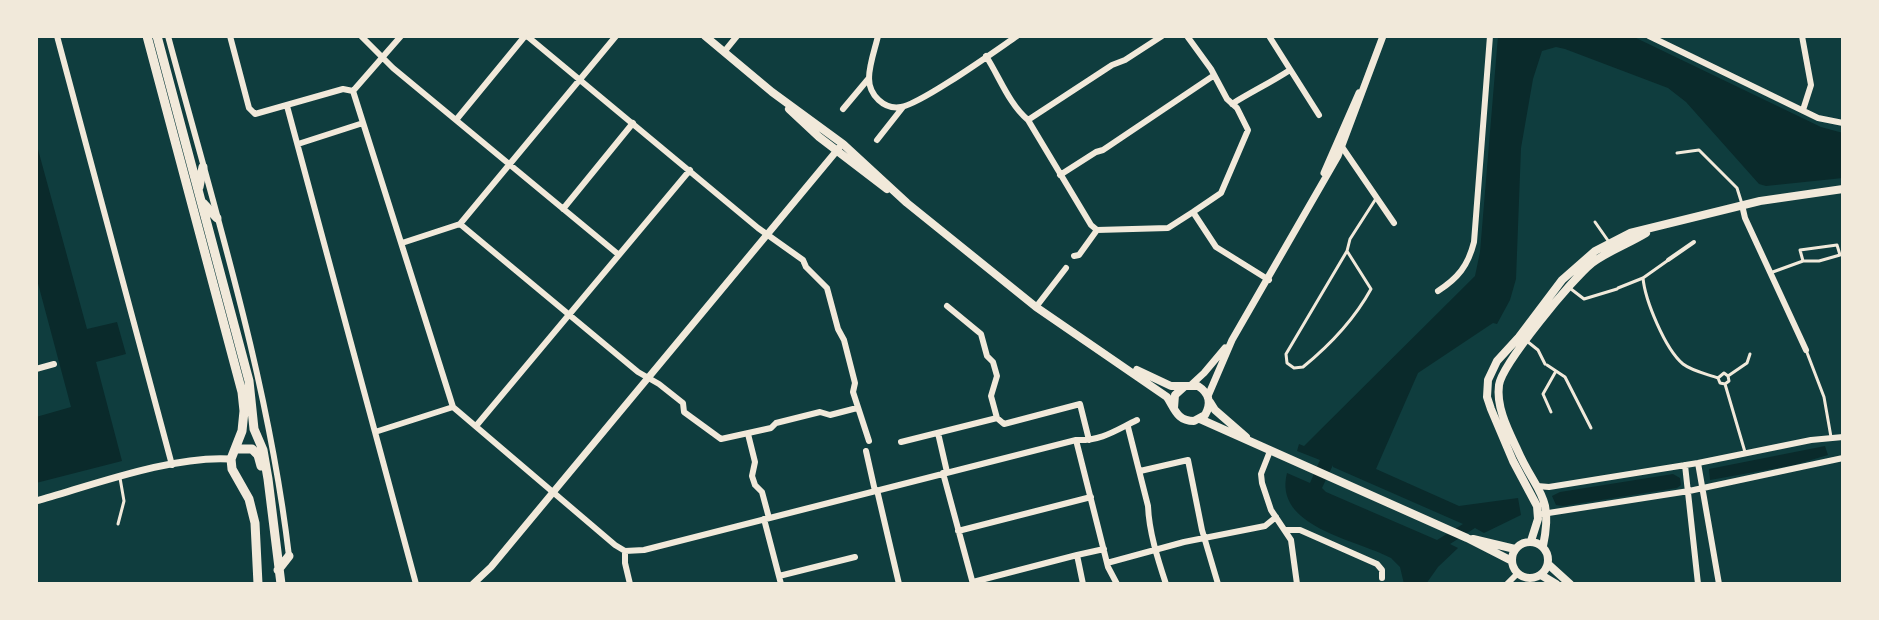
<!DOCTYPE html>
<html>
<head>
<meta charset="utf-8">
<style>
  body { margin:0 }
  #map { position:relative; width:1879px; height:620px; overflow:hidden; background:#0f3d3e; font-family:"Asap Condensed",sans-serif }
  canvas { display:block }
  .frame { position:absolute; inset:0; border:38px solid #f1e9da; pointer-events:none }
</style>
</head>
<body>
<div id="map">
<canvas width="1879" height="620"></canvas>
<div class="frame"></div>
</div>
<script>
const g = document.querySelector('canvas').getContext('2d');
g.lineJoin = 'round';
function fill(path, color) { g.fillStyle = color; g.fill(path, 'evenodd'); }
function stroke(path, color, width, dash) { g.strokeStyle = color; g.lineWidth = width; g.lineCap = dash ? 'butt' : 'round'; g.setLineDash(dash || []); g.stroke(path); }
fill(new Path2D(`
  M1498,36h134l189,91 22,6v45l-77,8 -7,-2 -73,-82 -18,-14 -103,-39 -9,-2 -14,4 -9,28 -12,69 -5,131 -6,21 -13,24 -4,-1 -75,50 -42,96 83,37 59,-8 3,17 -37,18 -9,-5 -25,16 8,4 -20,19 -12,17h-22l-4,-17 -9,-9c-36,-19 -118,-31 -104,-85l23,10 10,-23 -23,-9 2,-7 5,2 171,-170 5,-24zM1333,465v2l130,57 -26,16 -111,-48 -4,-4z
  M36,142l51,187 30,-7 9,32 -30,8 26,99 -86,22v-66l35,-10 -35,-131z
  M1825,446l3,9 -34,10 -84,15 -1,-11z
  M1673,474l7,4 1,7 -4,3 -114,18 -7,-1 -4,-9 8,-4z`), '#0a2a2b');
stroke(new Path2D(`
  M1677,153l22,-3 38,38 5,16
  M1595,222l14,20
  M1347,251l24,38c-17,31 -41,56 -68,78l-9,1 -7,-5 -1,-9 61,-103 3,-12 27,-42
  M1770,273l33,-12h16l21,-6 -3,-10 -37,5 3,11
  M1643,278c2,22 22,71 40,86 9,7 24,10 35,14l2,5 5,1 20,68
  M1618,288l25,-10 24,-17
  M1571,289l13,10 33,-10
  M1528,342l10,8 7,14
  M1806,350l18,47 7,40
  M1547,365l18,12 26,51
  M1728,376l19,-13 3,-9
  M1718,378l6,-5 4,3 1,5 -4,3
  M1551,412l-8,-18 13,-23
  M118,524l6,-23 -4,-23`), '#f1e9da', 3);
stroke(new Path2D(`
  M1668,260l26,-18`), '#f1e9da', 4);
stroke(new Path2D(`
  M57,36l115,429
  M168,36c46,172 100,342 121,520
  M230,36l19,72 6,6 88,-25 10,2 48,-55
  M361,36l32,32 226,187
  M527,36l231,192 45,32 3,7 21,21 11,41 6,11 11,43 -2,9 16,49
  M878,36c-3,13 -9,29 -9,42 0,17 15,32 32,29 22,-4 94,-56 116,-71
  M1269,36l50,79
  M1649,36l169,82 25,5
  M1802,36l9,49 -8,25
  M724,52l13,-16
  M986,56c14,22 23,48 42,64l63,105 6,5 -18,25 -5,1
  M353,91l100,316 162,138 10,6 19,-1 432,-110c26,1 40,-10 61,-20
  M1232,104c19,-12 38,-21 58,-34
  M287,106l129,478
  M843,109l26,-31
  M456,120l69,-84
  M1028,120l84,-55 13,-5 37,-24
  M877,140l26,-33
  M298,144l65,-21
  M1340,144l54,79
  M1060,175l36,-23 7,-2 110,-74
  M1742,205l3,13 61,132
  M563,209l70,-86
  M1193,212l23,35 53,33
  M460,224l156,-188
  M1097,230l71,-2 25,-16 28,-19 27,-63 -11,-22 -10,-9 -16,-30 -24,-33
  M402,243l58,-19 178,148 21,12 24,19 1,9 37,27 50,-11 5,-5 44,-11 10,3 27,-7
  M1438,291c20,-13 30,-25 36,-49l16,-206
  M947,306l34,28 6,22 6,6 4,14 -6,20 6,22 7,6 76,-20 9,36
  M1036,307l30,-39
  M36,369l18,-5
  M476,426l214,-256
  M1128,427l20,79c1,26 10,54 18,78
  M375,432l78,-25
  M938,433l9,39
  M748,434l7,28 -3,14 3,9 7,7 7,26
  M1076,440l32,127 9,17
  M901,442l96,-24
  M866,451l9,40
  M1270,451l-9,23 1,9 9,27 20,30 6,44
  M1698,463l21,121
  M1685,465l13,119
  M1140,471l48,-11 14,70 16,54
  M943,473l30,111
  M1537,486l12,1 149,-24 113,-23 32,-3
  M877,490l22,94
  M1542,514l147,-23 154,-33
  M764,519l17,65
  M1286,530h14l77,34 5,6v8
  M958,531l133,-34
  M625,551v12l5,21
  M1077,555l27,-6
  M1107,563l77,-21 81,-16 11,-9
  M779,576l76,-19
  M973,582l104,-27 6,29
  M1507,584l11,-11`), '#f1e9da', 6);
stroke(new Path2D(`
  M1324,173l35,-80
  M1191,385l13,-12 21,-25
  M1208,396l24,-56 106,-184 45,-120
  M36,501c57,-16 137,-46 195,-42
  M473,584l18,-17 348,-419`), '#f1e9da', 7);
stroke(new Path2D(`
  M705,36l67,56 71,52 64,59 129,104 131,90c8,12 10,24 27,24l11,-6c7,-12 4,-22 -7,-29h-13l-10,9 -1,13
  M789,109l30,28 68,52
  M1137,370l34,16h13
  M1210,402l5,8 31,27
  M1200,419l267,119 45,23
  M1473,539l42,10
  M1531,541l7,-22 -1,-13 -24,-45 -22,-52 -4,-12 1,-17 9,-19 22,-24 43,-57 33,-29 35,-18 130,-32 83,-12
  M1512 560a18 18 0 1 1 36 0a18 18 0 1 1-36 0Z
  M1543,546c11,-52 -7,-53 -26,-97 -9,-19 -21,-42 -18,-64 3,-21 74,-107 93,-122 16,-12 36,-19 54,-30
  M1548,564l22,20
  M1541,575l15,9`), '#f1e9da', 8);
stroke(new Path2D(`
  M147,36l95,356 2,19 -2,20 -11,28 1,10 17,30 6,24 3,61
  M157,36l92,345 5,48 9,21 5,29 13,105
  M199,187l4,-20
  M203,203l14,15
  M235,449h17l6,6 3,11
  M278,570l11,-14`), '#f1e9da', 9);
</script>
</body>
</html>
